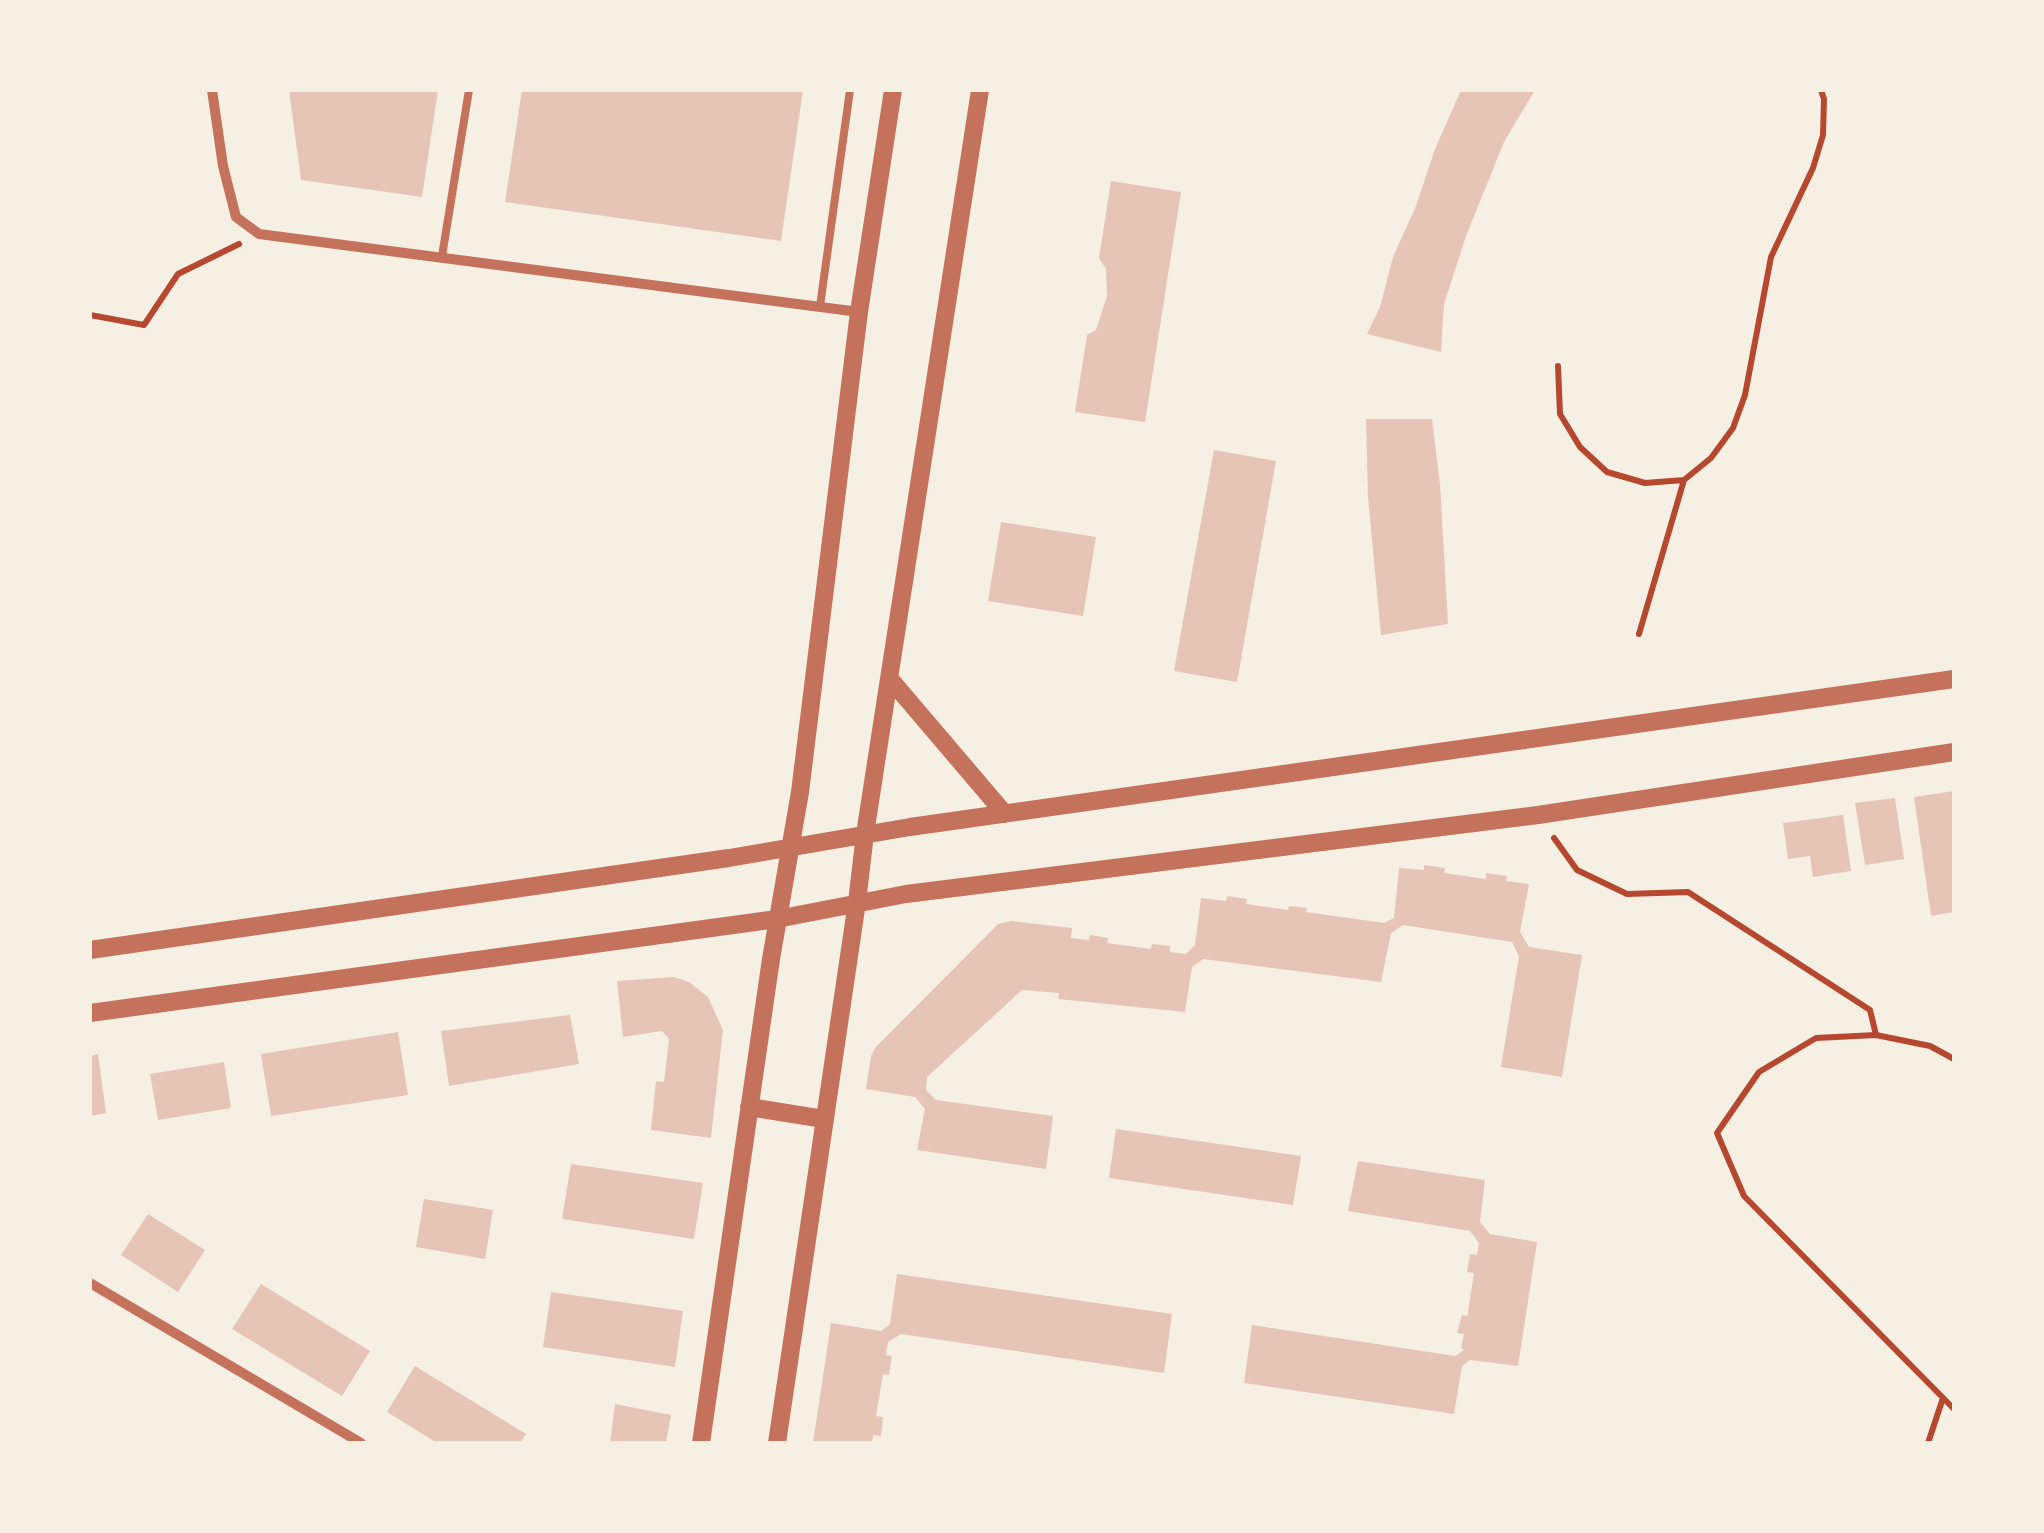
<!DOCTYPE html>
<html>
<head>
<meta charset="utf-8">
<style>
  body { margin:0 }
  #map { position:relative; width:2044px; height:1533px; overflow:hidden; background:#f6efe4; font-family:"Noto Sans",sans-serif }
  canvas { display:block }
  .frame { position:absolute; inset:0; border:92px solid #f6efe4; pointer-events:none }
</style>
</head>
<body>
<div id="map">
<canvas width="2044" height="1533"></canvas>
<div class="frame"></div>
</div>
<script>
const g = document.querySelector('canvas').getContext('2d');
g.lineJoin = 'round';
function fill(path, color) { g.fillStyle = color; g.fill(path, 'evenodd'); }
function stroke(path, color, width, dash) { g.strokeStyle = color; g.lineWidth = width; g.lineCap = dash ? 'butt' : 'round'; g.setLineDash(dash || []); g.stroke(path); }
fill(new Path2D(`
  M289,90h149l-16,107 -121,-17z
  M522,90h281l-22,151 -276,-39z
  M1461,90h74l-31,52 -38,94 -22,68 -3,48 -74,-18 13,-27 13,-50 23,-51 19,-57z
  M1111,181l70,11 -36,230 -70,-10 12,-77 9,-5 11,-34 -1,-27 -7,-11z
  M1366,419h66l8,65 8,140 -67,11 -13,-138z
  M1214,450l62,11 -39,221 -63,-11z
  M1001,522l95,15 -13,79 -95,-15z
  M1954,791v121l-23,4 -17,-119z
  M1895,798l9,61 -39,6 -10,-62z
  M1843,815l8,56 -38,6 -3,-21 -22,3 -5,-36z
  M1424,865l21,3 -1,5 42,6v-6l21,3 -1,5 23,3 -9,48 9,15 53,8 -20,122 -61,-10 18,-111 -7,-14 -109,-17 -12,8 -10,49 -178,-23 -11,8 -7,45 -127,-13 1,-6 -37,-3 -95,87 -1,13 10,10 117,16 -7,53 -129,-19 8,-41 -10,-12 -49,-8 5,-33 4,-8 123,-124 13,-3 61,7 -1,10 18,2 1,-5 18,3 -1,5 44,6 1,-5 18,2v6l16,2 9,-9 6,-47 25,3 1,-5 20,3 -1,5 42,6 1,-4 18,2 -1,4 78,11 10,-5 5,-50 25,2z
  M674,977l15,5 19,15 15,33 -12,108 -60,-8 5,-49 8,1 5,-43 -7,-8 -39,6 -6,-56z
  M570,1015l9,49 -130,22 -8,-55z
  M398,1032l10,63 -137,21 -10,-62z
  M98,1054l8,59 -16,3v-60z
  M224,1062l7,46 -73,12 -8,-46z
  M1116,1129l185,27 -8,49 -184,-27z
  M1358,1161l127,19 -5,42 10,12 47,8 -19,124 -48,-6 -8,6 -8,48 -210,-31 8,-58 203,31 9,-6 -3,-2 3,-14 -7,-1 5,-18 6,1v-4l6,-39 -7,-1 3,-18 7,1 2,-12 -9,-12 -122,-20z
  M571,1164l132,19 -9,56 -132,-20z
  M424,1199l69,11 -8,49 -69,-12z
  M148,1214l57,36 -27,42 -57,-37z
  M897,1274l275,40 -8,59 -263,-39 -13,8 -2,13 6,1 -3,19 -6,-1 -7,42 7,1 -2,19 -8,-1 -1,8h-59l18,-120 50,8 9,-7z
  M261,1284l109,67 -28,45 -110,-67z
  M551,1292l132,19 -8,56 -132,-20z
  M415,1366l111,68 -6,9h-83l-50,-31z
  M615,1404l56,11 -5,28h-56z`), '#e6c5b7');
stroke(new Path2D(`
  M90,315l54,10 34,-51 61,-30
  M1558,366l2,48 20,33 27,25 38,11 39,-3
  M1639,634l45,-154 27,-22 22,-30 12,-33 26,-138 42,-89 10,-33 1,-36 -3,-9
  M1554,838l23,32 50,24 61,-2 182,118 6,25
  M1954,1059l-24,-13 -54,-11 -60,3 -57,34 -42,61 27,63 210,213
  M1928,1443l15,-45`), '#b5482f', 6);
stroke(new Path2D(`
  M442,256l27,-166
  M820,306l30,-216`), '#c5725c', 8);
stroke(new Path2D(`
  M212,90l11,76 13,51 23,17 600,78
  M90,1283l271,160`), '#c5725c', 10);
stroke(new Path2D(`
  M890,679l115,135
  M90,950l639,-92 181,-31 1044,-148
  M90,1013l687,-94 129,-25 632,-79 416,-63
  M749,1107l75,12
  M701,1443l70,-484 29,-167 59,-480 34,-222
  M777,1443l80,-541 8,-68 115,-744`), '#c5725c', 18);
</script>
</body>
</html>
